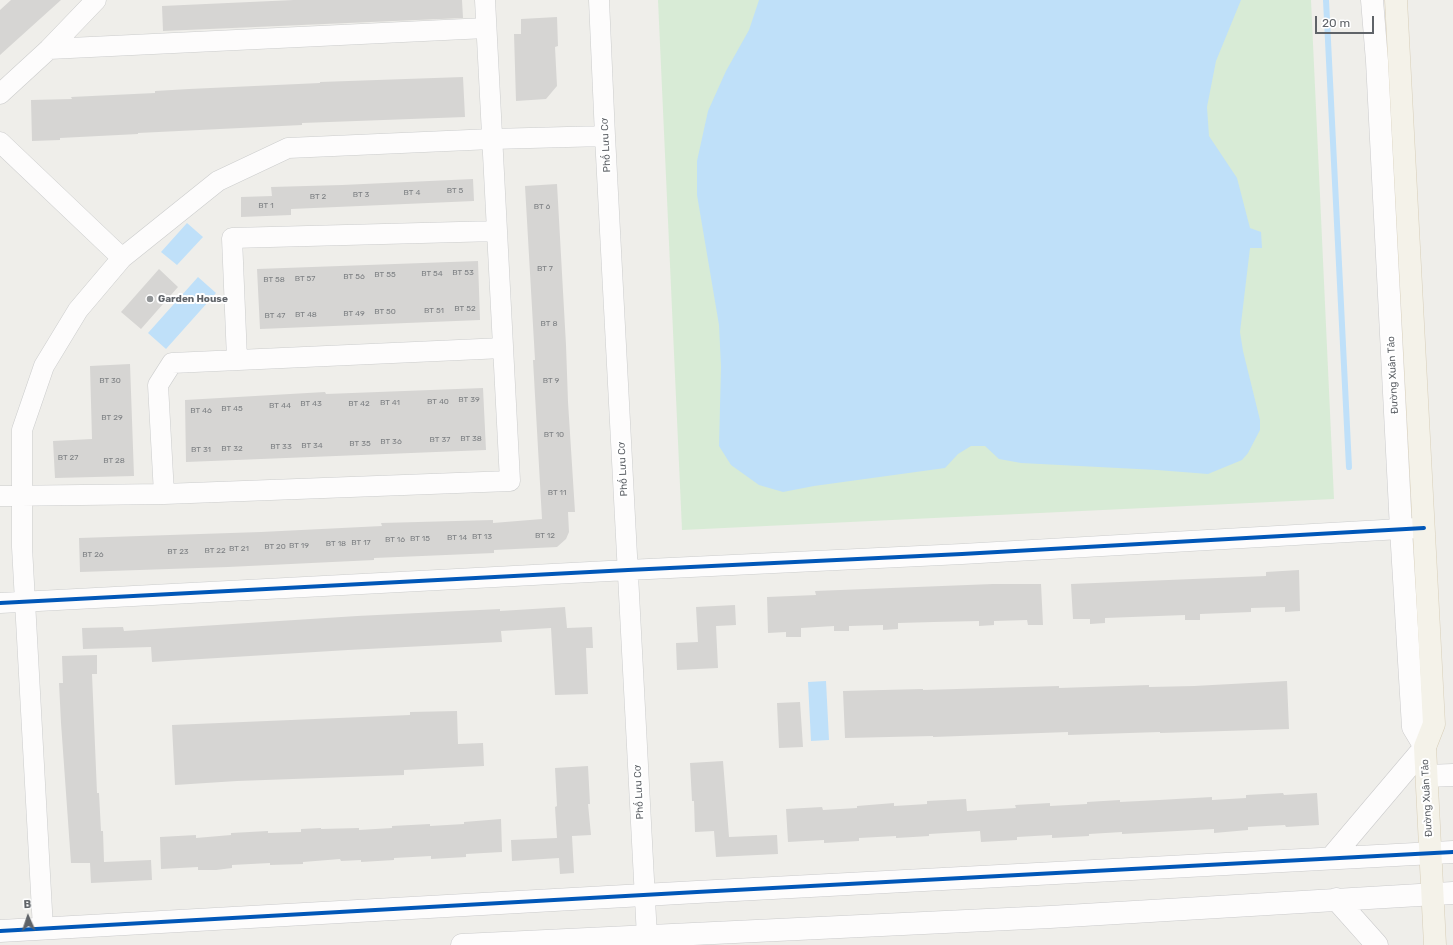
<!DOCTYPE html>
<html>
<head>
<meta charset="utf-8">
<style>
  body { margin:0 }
  #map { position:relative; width:1453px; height:945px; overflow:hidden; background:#efeeea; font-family:Rubik,sans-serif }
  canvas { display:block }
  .north { position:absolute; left:8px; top:897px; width:40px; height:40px; -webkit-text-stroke:3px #fff; paint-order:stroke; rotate:357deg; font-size:11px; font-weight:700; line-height:16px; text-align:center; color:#5f6368 }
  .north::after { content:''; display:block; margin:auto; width:14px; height:18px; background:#5f6368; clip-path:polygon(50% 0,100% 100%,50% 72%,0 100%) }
  .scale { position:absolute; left:1315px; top:16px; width:59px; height:18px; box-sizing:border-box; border:2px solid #5f6368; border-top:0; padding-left:5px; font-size:12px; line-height:14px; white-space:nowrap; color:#5f6368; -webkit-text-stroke:3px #fff; paint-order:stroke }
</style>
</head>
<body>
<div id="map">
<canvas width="1453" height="945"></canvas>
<div class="north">B</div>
<div class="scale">20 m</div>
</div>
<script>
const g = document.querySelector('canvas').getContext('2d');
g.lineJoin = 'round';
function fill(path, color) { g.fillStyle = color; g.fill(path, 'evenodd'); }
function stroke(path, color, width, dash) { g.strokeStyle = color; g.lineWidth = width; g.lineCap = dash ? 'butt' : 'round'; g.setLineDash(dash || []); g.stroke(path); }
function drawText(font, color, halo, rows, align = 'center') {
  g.font = font + ' Rubik,sans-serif'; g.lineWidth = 4; g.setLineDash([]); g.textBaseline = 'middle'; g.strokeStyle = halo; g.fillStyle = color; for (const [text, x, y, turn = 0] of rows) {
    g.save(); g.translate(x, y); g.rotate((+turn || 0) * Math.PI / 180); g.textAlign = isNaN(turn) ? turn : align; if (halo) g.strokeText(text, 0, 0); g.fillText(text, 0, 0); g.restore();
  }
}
fill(new Path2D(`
  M658,0h653l23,499 -652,31z`), '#d8ebd6');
fill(new Path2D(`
  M759,0h482l-25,61 -9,46 2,29 28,42 13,50 11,4 1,16h-12l-10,84 3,19 17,69v10l-12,23 -6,7 -34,14 -51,-4 -136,-7 -22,-4 -14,-13h-14l-13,8 -13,14 -131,18 -31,6 -24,-7 -28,-20 -12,-19 2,-79 -2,-42 -22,-130v-34l11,-50 18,-40 23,-41z
  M187,223l16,14 -26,28 -16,-13z
  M198,277l18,16 -50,56 -18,-16z
  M826,681l3,59 -18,1 -3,-59z`), '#bfe0f9');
stroke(new Path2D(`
  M1326,0l23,467`), '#bfe0f9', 6);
fill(new Path2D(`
  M11,0h50l-61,55v-45z
  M294,0h168l1,18 -300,13 -1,-25z
  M557,17l1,29 -3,1 2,39 -11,13 -30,2 -2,-67h7v-15z
  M463,77l2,40 -163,6v2l-164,8v1l-78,4v2l-28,1 -1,-41 41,-1 -1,-2 84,-4v-2l34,-2 131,-6v-1z
  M473,179l1,22 -183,8v6l-50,2v-20l31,-1 -1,-9 71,-2z
  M557,184l9,161 2,57 7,110h-7l1,20 -3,7 -9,8 -63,3v3l-120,5v2l-146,7 -148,5 -1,-34 182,-6 121,-6 -1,-3 112,-3v3l49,-4 -9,-159h2l-10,-174z
  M478,261l2,59 -220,9 -3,-60z
  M159,269l19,18 -37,42 -20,-17z
  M130,364l4,112 -79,2 -2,-37 39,-2 -2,-73z
  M483,388l3,62 -300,12 -1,-62 140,-8 1,2z
  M1299,570l1,41 -15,1v-5l-34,1v4l-51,2v6h-15v-5l-80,3v5l-15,1v-5h-17l-2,-35 195,-8v-4z
  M993,584h48l2,41h-15l-1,-5 -33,1v4l-15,1v-5l-45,1 -36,1v6l-15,1v-5l-34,1v5h-15v-5l-33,2v9h-15v-5l-18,1 -1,-36 49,-2 -1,-4z
  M735,605l1,20 -20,1 2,42 -41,2 -1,-27 22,-1 -2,-35z
  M565,607l2,21 25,-1 1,21h-7l2,46 -33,1 -4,-67 -50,3 1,11 -154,8 -196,12 -1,-15 -68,2 -1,-21 41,-1 1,4 233,-15 143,-7v2z
  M97,655v19h-5l5,119h2l2,38h2l1,31 47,-2 1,20 -61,3 -1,-20h-19l-10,-140 -2,-40h4l-1,-27z
  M1287,681l2,48 -129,4v-1l-92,3v-3l-135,5v-1l-88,2 -2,-47 80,-2v1l136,-4v2l90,-3v2l45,-1z
  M800,702l3,45 -24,1 -2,-45z
  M457,711l1,33 25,-1 1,23 -80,4v5l-167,6 -62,4 -3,-60 238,-10v-3z
  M723,761l6,76 48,-2 1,19 -62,3 -2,-26 -19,1 -1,-31h-2l-2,-38z
  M588,766l2,38h-2l3,31 -19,1 2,37 -14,1 -1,-16 -47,3 -1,-21 46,-2 -2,-31 2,-1 -2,-38z
  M1283,793l1,2 33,-2 2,32 -33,2 -1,-2 -37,2v3l-34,3v-4l-92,5v-2l-33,2v2l-37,2v-3l-35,2v3l-36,2 -1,-11 -51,3v2l-16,1 -17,1v-2l-37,2v3l-35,2v-3l-36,2 -2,-33 36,-2 1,3 34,-2v-2l37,-3v3l17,-1 16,-1v-3l39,-2 1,12 49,-3 -1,-3 35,-2v3l37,-2v-2l33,-2v2l39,-2 53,-3v3l34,-2v-3z
  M501,819l1,33 -36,2v3l-35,2v-3l-37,2v2l-33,2v-2l-20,1 -1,-2 -37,3v2l-33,1v-2l-38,2v3l-16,2h-18v-3l-37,2 -1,-32 36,-2v3l35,-3v-2l37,-2v2l33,-1v-3l20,-1v1l38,-1v2l33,-2v-2l38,-2v2l34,-2v-2z`), '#d6d5d3');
const street = new Path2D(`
  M599,0l6,136 42,801
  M49,49l437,-21
  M0,94l49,-45 47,-49
  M0,142l122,116
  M237,359l-5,-121 265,-7
  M164,494l-6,-109 14,-22 331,-15
  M0,496l164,-2 346,-13 -25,-481
  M0,603l628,-33 334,-16 456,-26
  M43,929l-21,-382v-117l22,-64 34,-56 44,-52 96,-77 70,-33 204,-9 113,-3`);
const secondary = new Path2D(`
  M1427,776l26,-1
  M1331,858l94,-111 -12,-20 -12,-198 -24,-468 -5,-61
  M1336,899l41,46
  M0,931l697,-39 756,-40
  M462,945l588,-28 403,-24`);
const primary = new Path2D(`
  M1396,0l38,724 -9,23 10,198`);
stroke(street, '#cbcccc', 21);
stroke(secondary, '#cacacb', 23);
stroke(primary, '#d7ceb8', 23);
stroke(street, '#fdfcfc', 20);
stroke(secondary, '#fdfcfc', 22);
stroke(primary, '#f4f2e9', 22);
stroke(new Path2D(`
  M0,603l628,-33 334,-16 462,-26
  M0,931l697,-39 756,-40`), '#0057b8', 4);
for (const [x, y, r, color] of [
  [150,299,4,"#919496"]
]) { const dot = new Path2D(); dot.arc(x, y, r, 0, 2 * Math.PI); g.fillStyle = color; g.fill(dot); stroke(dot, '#fff', 1.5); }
drawText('8px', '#7e8184', null, [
  ["BT 5",455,191],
  ["BT 4",412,193],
  ["BT 3",361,195],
  ["BT 2",318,197],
  ["BT 1",266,206],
  ["BT 6",542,207],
  ["BT 7",545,269],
  ["BT 53",463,273],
  ["BT 54",432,274],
  ["BT 55",385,275],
  ["BT 56",354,277],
  ["BT 57",305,279],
  ["BT 58",274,280],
  ["BT 52",465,309],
  ["BT 51",434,311],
  ["BT 50",385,312],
  ["BT 49",354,314],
  ["BT 48",306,315],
  ["BT 47",275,316],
  ["BT 8",549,324],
  ["BT 30",110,381],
  ["BT 9",551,381],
  ["BT 39",469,400],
  ["BT 40",438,402],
  ["BT 41",390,403],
  ["BT 43",311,404],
  ["BT 42",359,404],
  ["BT 44",280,406],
  ["BT 45",232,409],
  ["BT 46",201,411],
  ["BT 29",112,418],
  ["BT 10",554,435],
  ["BT 38",471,439],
  ["BT 37",440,440],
  ["BT 36",391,442],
  ["BT 35",360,444],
  ["BT 34",312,446],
  ["BT 33",281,447],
  ["BT 32",232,449],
  ["BT 31",201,450],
  ["BT 27",68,458],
  ["BT 28",114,461],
  ["BT 11",557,493],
  ["BT 12",545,536],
  ["BT 13",482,537],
  ["BT 14",457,538],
  ["BT 15",420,539],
  ["BT 16",395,540],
  ["BT 17",361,543],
  ["BT 18",336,544],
  ["BT 19",299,546],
  ["BT 20",275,547],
  ["BT 21",239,549],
  ["BT 22",215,551],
  ["BT 23",178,552],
  ["BT 26",93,555]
]);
drawText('10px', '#5f6368', '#fff', [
  ["Phố Lưu Cơ",606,145,-93],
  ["Đường Xuân Tảo",1393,375,-93],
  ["Phố Lưu Cơ",623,469,-93],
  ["Phố Lưu Cơ",639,792,-93],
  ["Đường Xuân Tảo",1427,798,-93]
]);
drawText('bold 10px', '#5f6368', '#fff', [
  ["Garden House",158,299]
], 'left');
</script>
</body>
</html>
